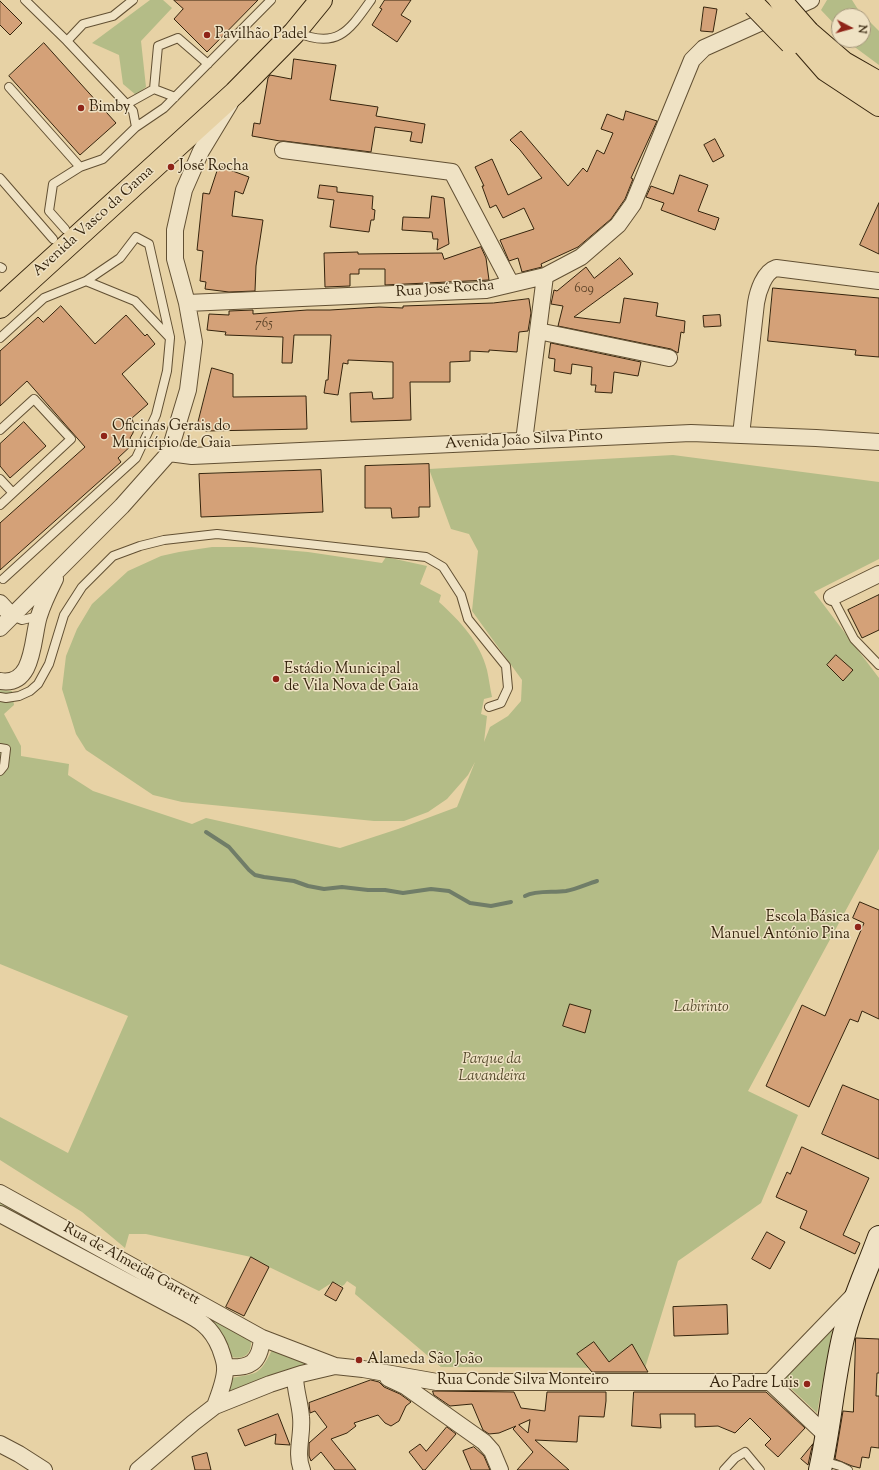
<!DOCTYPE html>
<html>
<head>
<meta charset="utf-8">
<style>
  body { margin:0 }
  #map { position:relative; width:879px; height:1470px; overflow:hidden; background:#e7d2a5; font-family:"Sorts Mill Goudy",serif }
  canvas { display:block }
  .north { position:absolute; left:831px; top:8px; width:40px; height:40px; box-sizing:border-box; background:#efe2c4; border:1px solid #a5967b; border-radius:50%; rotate:96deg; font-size:11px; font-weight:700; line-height:16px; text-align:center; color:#35240d }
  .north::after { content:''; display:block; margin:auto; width:14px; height:18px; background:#8f2418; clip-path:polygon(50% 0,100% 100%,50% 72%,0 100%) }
</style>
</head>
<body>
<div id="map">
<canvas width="879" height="1470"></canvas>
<div class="north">N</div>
</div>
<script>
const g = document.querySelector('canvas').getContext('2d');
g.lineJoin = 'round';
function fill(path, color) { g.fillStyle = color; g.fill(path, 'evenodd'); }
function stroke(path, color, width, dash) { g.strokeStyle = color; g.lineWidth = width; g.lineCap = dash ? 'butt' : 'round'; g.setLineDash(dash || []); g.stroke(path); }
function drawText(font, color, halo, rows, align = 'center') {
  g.font = font + ' "Sorts Mill Goudy",serif'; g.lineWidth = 3; g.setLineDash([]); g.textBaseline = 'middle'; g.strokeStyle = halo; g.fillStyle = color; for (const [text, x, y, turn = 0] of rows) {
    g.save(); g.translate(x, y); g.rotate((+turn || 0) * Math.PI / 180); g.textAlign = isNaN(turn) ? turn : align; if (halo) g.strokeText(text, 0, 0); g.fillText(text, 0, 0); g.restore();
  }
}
fill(new Path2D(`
  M150,0h13l9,8 -31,33 5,46 -10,8 -13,-11 -4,-29 -27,-12z
  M827,0h25l7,11 20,20v34l-23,-17 -7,-8h14v-24h-24v13l-18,-19z
  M673,455l206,27v77l-65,33 65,86v171l-131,242 50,24 -37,88 -83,58 -33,107 -204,-1 -86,-73 1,-7 -9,-6 -3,4 -2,1 -9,-4 -14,9 -50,-24 -18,-10 -105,-23h-17l-4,14 -43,-36 -82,-52v-43l68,36 60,-137 -128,-52v-274l12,1 2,14 -10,9 17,32v10l48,8 -1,11 25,16 99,33 14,-6 134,30 58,-19 59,-22 18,-45 -7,13 -21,24 -19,13 -24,9h-30l-192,-19 -29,-7 -67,-45 -10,-16 -14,-45 4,-33 11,-27 15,-25 36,-33 33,-15 18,-4 33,-5h39l57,5 74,11 4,-6 41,9 -7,18 21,11 -2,7c21,19 41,40 48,68 2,9 3,18 5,27l-8,2 -3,15 6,2 -3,26 6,-15 18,-11 13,-15 1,-21 -50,-69 6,-60 -9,-17 -18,-5 -22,-60z
  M0,1201l178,95 -2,4 -176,-94z
  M186,1302l65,38c1,13 -6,20 -19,17z
  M830,1328l2,3 -15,82 -35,-33z
  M272,1350l36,11 2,5 -80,26 -2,-1 3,-13c27,-5 28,-2 41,-28z`), '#b4bc87');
stroke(new Path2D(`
  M206,832l23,15 20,23 6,5 9,2 30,4 14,5 16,3 18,-2 26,3h17l18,3 28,-4 18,2 21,12 21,3 20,-4
  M525,896c12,-6 28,-3 41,-5 11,-2 21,-7 31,-10`), '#707d68', 4);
const building = new Path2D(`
  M174,0h84l-51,52 -33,-33 9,-10z
  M385,0h26l-10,15 10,6 -14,21 -25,-17 10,-16 -2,-1z
  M0,1l22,22 -12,12 -10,-10z
  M704,7l13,2 -4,23 -12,-1z
  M44,43l72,80 -36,32 -71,-79z
  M294,59l42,6 -6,35 48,7 -2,9 49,8 -3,19 -12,-2 2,-9 -37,-5 -4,25 -87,-11h-4l-28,-5 2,-13 6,1 8,-46 2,-3 21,4z
  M626,111l31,10 -26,57 2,1 -8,20 -14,20 -33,28 -37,17 1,3 -20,5 -4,-14 -9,3 -9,-21 34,-11 -10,-21 -21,10 -7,-13 -6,3 -8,-22h2l-9,-19 17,-8 16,36 34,-17 -22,-28 -10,-10 11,-9 47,55 15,-18 4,4 10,-22 7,4 9,-21 -12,-4 6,-15 16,6z
  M715,139l9,17 -11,6 -9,-17z
  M219,166l30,11 -6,17 -8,-3 -3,25 31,4 -7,46 -1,25 -26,1 -24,-3 1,-7 -6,-1 3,-30 -6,-1 6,-57 6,1z
  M680,175l28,10 -10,26 21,7 -4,12 -54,-20 3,-7 -18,-6 5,-11 22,8z
  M320,185l17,2v5l36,4 -1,13 3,1 -1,10h-3l-2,12 -39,-5 4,-27 -16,-2z
  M432,196l12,2 5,46 -12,6 1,-11h-5l-1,-7 -30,-2 1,-13 26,1z
  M879,203v51l-19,-9z
  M481,247l5,11 3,22 -104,5v-16h-26v5h-9v12l-25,1 -1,-34 34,-1v2l84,-1 2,6z
  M620,258l13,16 -59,43 46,6 4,-25 34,5 -2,13 29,5 -1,12 -3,-1 -3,21 -7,-4 -113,-23 5,-20 -12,-2 3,-14 3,1 29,-24 8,11z
  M773,288l106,10v59l-24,-2 1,-5 -88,-9z
  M529,299l2,14 -3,18 -9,1 -2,20 -28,-2v2l-19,-1v10l-20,1v20h-40l1,38 -60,2 -1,-29 22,-1 1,7 20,-1v-36l-45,-2v4l-5,-1 -5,32 -14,-2 2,-13h2l3,-45h-37l-2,28h-10l1,-26 -58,-2 1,-3 -19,-2 2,-16 20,1v-4l24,-1v4l54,-4h23l49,-3 24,1v-2l90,-3z
  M61,306l34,38 31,-29 19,21 2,-2 8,10 -33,30 26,30 -16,14 2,8 -1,7 -3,5 4,5 -16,15 3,4 -121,108v-47l85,-76 -58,-66 -27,25v-55l38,-34 5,5z
  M720,315l1,11 -17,1 -1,-11z
  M551,343l90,19 -3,14 -24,-4 -2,21 -17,-1 1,-7h-5l1,-18 -20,-3 -1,10 -17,-3 1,-12 -6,-1z
  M212,368l21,6v23l73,-1 1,33 -101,2 -4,-2 -4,-6z
  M24,422l22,24 -36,32 -10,-12v-22z
  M429,464l1,43h-11v10l-27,1 -1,-10h-26v-42z
  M321,470l2,42 -122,5 -2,-43z
  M879,595v35l-17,8 -14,-28z
  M836,655l17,15 -10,11 -16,-16z
  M860,902l19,8v109l-17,-8 -4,11 -8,-3 -41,88 -43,-21 36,-81 23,11 39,-93 -11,-5z
  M570,1004l21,6 -6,23 -22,-7z
  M843,1085l36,15v59l-57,-25z
  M802,1147l67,31 -26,57 17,8 -5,11 -55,-26 7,-17 -31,-14 11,-25 3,2z
  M767,1232l18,10 -15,27 -18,-10z
  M251,1257l18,10 -25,49 -18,-9z
  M333,1282l10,6 -7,13 -11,-6z
  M727,1305l1,29 -54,2 -1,-29z
  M856,1338l23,1v34h-2l-1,23h3v52l-8,-1 -2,11 -7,-1 -2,11 -8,-2 -17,-7 8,-48 10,1z
  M594,1342l15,20 23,-18 16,28h-56l-15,-18z
  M371,1380l8,2 5,5 16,7 11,8 -5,4 -7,15 -8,5 -6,-3 -7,-8 -24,8 2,3 -9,7 -16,6 25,31h-21l-14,-18 -10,9 -2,-5v-13l18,-16 -12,-16 -5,2 -1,-10z
  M433,1391l81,1 7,16 24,3 2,-19h59v9l-2,16 -25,-1 -2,26 -42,-2 34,30h-52l16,-18 -20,-23 3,-3 -17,7 -10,1 -6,-4 -11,-26 -22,2 -16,-11zM530,1420l-2,13 -9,-8z
  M634,1392h132l39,36 -27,29 -13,-12 6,-6 -21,-21 -15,15 -17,-7 -23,1v-13h-35l1,14 -29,-2z
  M278,1414l12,31 -15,-1 1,-10 -31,12 -7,-16z
  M447,1427l9,7 -31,36h-2l-14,-18 11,-8 6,7z
  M813,1444l-2,7 -3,14 -7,-6z
  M474,1447l10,9 6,14h-19l-8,-19z
  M207,1453l4,17h-16l-3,-13z`);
fill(building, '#d4a178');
stroke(building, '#35240d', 1);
const lane = new Path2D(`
  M25,0l42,41 66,70 3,16 -33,32 -23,8 -27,17 -4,27 16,18
  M296,32c41,18 53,-1 75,-32
  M67,41l16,-17 30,-8 20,-16
  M9,87l71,80
  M154,89l4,-43 20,-8 30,26
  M127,104l27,-15 21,8
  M136,127l28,-19 107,-108
  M0,178l53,61
  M0,267l2,1
  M86,281l34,-23 16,-21 13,7 21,93
  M0,338l44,-40 42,-17 49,20 35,37 -3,33 -11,44 -20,43 -133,121
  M0,430l34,-31 37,40 -71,66
  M0,479l13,14
  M832,597l22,42 25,26
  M12,616l10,4 17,-4
  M0,697l6,1 13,-2 11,-5 8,-7 11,-20 15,-49 18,-28 31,-31 27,-10 24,-6 53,-6 209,23 17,10 18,28 7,24 38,47 2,22 -7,15 -12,4
  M0,748l6,1 -2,17 -4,5
  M823,1461l17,5 8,4
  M724,1470l11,-12 10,-6 15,18`);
const street = new Path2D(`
  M283,150l169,22 59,112
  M187,303l299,-13 59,-14 36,-19 37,-32 15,-21 59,-144 12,-12 107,-48
  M538,331l131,27
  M741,435l15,-132c2,-12 8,-31 20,-35l103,13
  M524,441l21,-165
  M169,453l23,3 499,-23 125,5 63,4
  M832,597l47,-23
  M0,603l12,13
  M0,628l122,-122 47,-53 19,-63 6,-48 -7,-39 -12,-44v-29l9,-40 17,-39 29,-48
  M0,681c35,6 32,-44 39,-65 4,-13 10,-25 16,-37
  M0,1193l262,145 73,28
  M0,1214l178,95c21,11 33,17 42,39 2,6 5,13 5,19 1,11 -6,28 -10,39
  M225,1367c25,2 35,-4 37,-29
  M295,1376c0,14 5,27 6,41 2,18 -6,36 1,53
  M388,1378l17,8 79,56 8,9 8,19
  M770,1382l84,-87
  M770,1382l57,54
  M0,1444l19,10 25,16
  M138,1470l55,-47 22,-17 55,-22 31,-10 34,-8 28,3 74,13h333`);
const secondary = new Path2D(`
  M820,1470c10,-44 13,-89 23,-132 8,-35 24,-68 36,-101`);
const primary = new Path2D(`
  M808,32l36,31 35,20
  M798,38l28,32 53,35
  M0,307l235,-214 59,-60 27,-33`);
stroke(lane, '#625033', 10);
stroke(street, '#625033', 18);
stroke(secondary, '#35240d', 24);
stroke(primary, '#35240d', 24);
stroke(lane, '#efe2c4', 8);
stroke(street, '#efe2c4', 16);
stroke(secondary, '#efe2c4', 22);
stroke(primary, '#e7d2a5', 22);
const primaryBridge = new Path2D(`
  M780,0l28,32
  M754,5l37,38`);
stroke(primaryBridge, '#35240d', 24, []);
stroke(primaryBridge, '#e7d2a5', 22);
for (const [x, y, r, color] of [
  [207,35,4,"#8f2418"],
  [81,108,4,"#8f2418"],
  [171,167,4,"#8f2418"],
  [104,436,4,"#8f2418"],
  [276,679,4,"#8f2418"],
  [858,927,4,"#8f2418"],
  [359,1360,4,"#8f2418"],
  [807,1384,4,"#8f2418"]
]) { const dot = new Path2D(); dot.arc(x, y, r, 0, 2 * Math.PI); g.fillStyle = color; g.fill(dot); stroke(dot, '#efe2c4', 1.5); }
drawText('13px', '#5d4328', null, [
  ["609",584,290],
  ["765",264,325]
]);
drawText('15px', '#35240d', '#efe2c4', [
  ["Pavilhão Padel",215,35],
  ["Bimby",89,108],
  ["José Rocha",179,167],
  ["Oficinas Gerais do",112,427],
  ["Município de Gaia",112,444],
  ["Estádio Municipal",284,670],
  ["de Vila Nova de Gaia",284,687],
  ["Escola Básica",850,918,"right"],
  ["Manuel António Pina",850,935,"right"],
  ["Alameda São João",367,1360],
  ["Ao Padre Luis",799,1384,"right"]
], 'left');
drawText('15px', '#35240d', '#efe2c4', [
  ["Avenida Vasco da Gama",94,222,-42],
  ["Rua José Rocha",445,290,-4],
  ["Avenida João Silva Pinto",524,441,-3],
  ["Rua de Almeida Garrett",131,1265,29],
  ["Rua Conde Silva Monteiro",523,1381]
]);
drawText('italic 15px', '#554a2c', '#efe2c4', [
  ["Labirinto",701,1008],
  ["Parque da",492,1060],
  ["Lavandeira",492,1077]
]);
</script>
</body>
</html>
